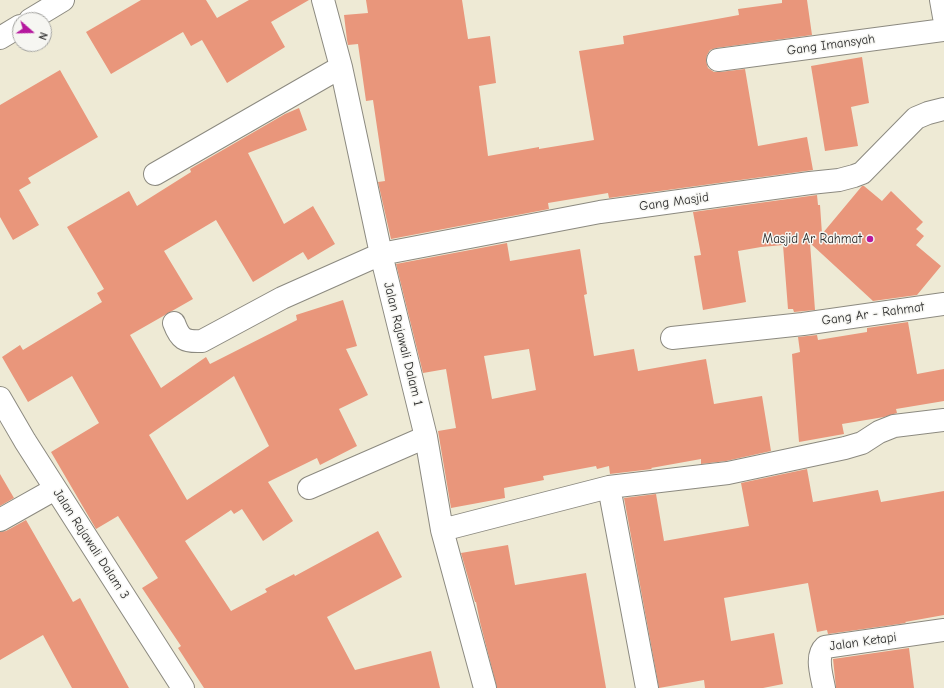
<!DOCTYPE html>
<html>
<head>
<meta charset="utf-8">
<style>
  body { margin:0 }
  #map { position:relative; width:944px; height:688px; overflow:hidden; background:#eeead5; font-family:"Comic Neue",sans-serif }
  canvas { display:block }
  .north { position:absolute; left:12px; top:12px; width:40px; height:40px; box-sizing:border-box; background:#f6f6f2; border:1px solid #a5a5a2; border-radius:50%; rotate:110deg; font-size:11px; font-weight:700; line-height:16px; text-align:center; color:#2b2b2b }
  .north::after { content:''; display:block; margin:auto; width:14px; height:18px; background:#b5179e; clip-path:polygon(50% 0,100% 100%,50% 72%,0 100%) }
</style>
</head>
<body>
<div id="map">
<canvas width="944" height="688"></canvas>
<div class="north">N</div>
</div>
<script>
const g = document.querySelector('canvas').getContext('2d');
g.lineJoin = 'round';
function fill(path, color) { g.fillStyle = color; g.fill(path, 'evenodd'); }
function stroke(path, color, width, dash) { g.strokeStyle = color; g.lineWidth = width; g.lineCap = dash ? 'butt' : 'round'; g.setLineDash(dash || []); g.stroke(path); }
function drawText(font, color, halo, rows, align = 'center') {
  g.font = font + ' "Comic Neue",sans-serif'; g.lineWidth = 3; g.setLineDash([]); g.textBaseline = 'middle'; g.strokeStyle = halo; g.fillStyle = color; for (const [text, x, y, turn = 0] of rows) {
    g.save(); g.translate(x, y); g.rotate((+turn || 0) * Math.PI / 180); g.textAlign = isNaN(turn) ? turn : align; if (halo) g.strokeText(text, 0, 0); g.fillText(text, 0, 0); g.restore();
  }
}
fill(new Path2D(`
  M141,0h65l11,18 32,-18h60l-38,22 14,25 -58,36 -25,-43 -11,6 -8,-14 -72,42 -25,-42z
  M366,0h96l6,39 22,-3 6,47 -17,3 9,70 51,-9v2l55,-9 -15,-89 45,-7 -1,-8 116,-21 -1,-6 44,-6v-3h25l5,35 -96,13 -6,2 -3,5 -1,6 2,7 6,4h6l25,-3 13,77 49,-9 6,33 -204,28 -1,-5 -60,10 1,6 -158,30 -13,-57 7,-1 -12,-81 -7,1 -8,-57 -10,1 -1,-5 -3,-25 24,-2z
  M862,57l7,46 -18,4 7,39 -33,5 -14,-85z
  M60,70l38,67 -70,41 3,5 -12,7 20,35 -26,15 -13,-23v-112z
  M299,108l8,22 -59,23 36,71 29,-18 22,38 -27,16 -5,-8 -50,30 -37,-62 -52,31 29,48 -63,36 31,53 45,-31 4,7 87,-44 -1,-5 47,-15 14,46 -11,3 22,46 -29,14 18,37 -37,19 -3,-7 -49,24 25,39 -30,20 -21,-32 -8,5 -3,-4 -46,31 46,70 36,-19 -2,-3 29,-15 1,2 83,-45 24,46 -75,40 28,53 76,-19 9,37h-236l-26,-40 3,-2 -39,-58 16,-10 -40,-62 -22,13 -45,-77 48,-29 -27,-47 -44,26 -26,-45 18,-12 3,5 79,-48 -5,-9 7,-4 -37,-62 62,-36 8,15 54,-34 -1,-3 95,-55zM234,376l35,70 -82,54 -38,-65z
  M862,186h2l18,15 9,-10 32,31 -7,7 8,7 -8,9 25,21 -24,29 -44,6 -63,-58 5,67 -21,2 -1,-3h-5l-5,-64 -22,2 -23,4 8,51 -43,8 -9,-54 7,-1 -8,-43 124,-17 1,10h2l2,29z
  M507,243l3,18 70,-12 7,45 -3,1 10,61 40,-7 4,22 68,-12 8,45 48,-8 9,55 -45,10 -25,3v-5l-50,9 1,1 -42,5 -1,-8 -12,3 -1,-3 -53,10 1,4 -40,8 1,10 -54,10 -13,-77 18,-3 -10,-59 -23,4 -27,-109zM529,349l7,41 -44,9 -8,-43z
  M908,322l9,52 27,-5v32l-48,8 1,4 -13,4 -42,7 2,10 -45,8 -7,-88 8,-2 -2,-15 19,-2 1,5 49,-8v-4z
  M807,469l6,33 65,-12 3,12 63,-11v124l-39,7 1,1 -78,11 -1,-4 -10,2 -9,-49 -84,15 7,43 43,-8 9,51 -20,4h-58l-1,-8 -45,8 -35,-190 32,-4 8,47 85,-15 -8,-43z
  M0,474l14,24 -14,8z
  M26,520l47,82 7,-4 49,90h-57l-29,-53 -43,25v-128l6,-1z
  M508,545l7,40 71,-12 20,115h-109l-17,-66 -4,-20h-1l-14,-49z
  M909,648l5,40h-78l-3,-29z`), '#e9967b');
const minor = new Path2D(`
  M323,0l18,67 40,187 45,183 16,93 43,158
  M941,0l3,17
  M30,20l33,-20
  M0,38l20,-12
  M718,60l226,-30
  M155,174l186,-107
  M174,323c6,16 10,19 28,18l80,-43 99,-44 219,-42 210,-29 29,-3 15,-4 8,-3 54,-55 12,-5 16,-4
  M672,338l131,-14 141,-20
  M0,398l25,43 158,247
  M609,487l38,201
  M309,488l117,-51
  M0,520l55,-31
  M442,530l167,-43 119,-14 117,-25 17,-5 17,-11 15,-6 50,-6
  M824,688c-2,-12 -9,-32 1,-41l119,-17`);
stroke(minor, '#8c8a80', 24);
stroke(minor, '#fff', 22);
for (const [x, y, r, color] of [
  [870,239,4,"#b5179e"]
]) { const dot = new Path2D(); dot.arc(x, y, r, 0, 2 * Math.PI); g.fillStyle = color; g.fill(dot); stroke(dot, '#f6f6f2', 1.5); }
drawText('13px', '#2b2b2b', '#f6f6f2', [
  ["Gang Imansyah",831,45,-8],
  ["Gang Masjid",674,202,-8],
  ["Gang Ar - Rahmat",873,314,-8],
  ["Jalan Rajawali Dalam 1",403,344,76],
  ["Jalan Rajawali Dalam 3",91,544,57],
  ["Jalan Ketapi",863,642,-8]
]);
drawText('13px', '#2b2b2b', '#f6f6f2', [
  ["Masjid Ar Rahmat",862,239]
], 'right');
</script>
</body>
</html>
